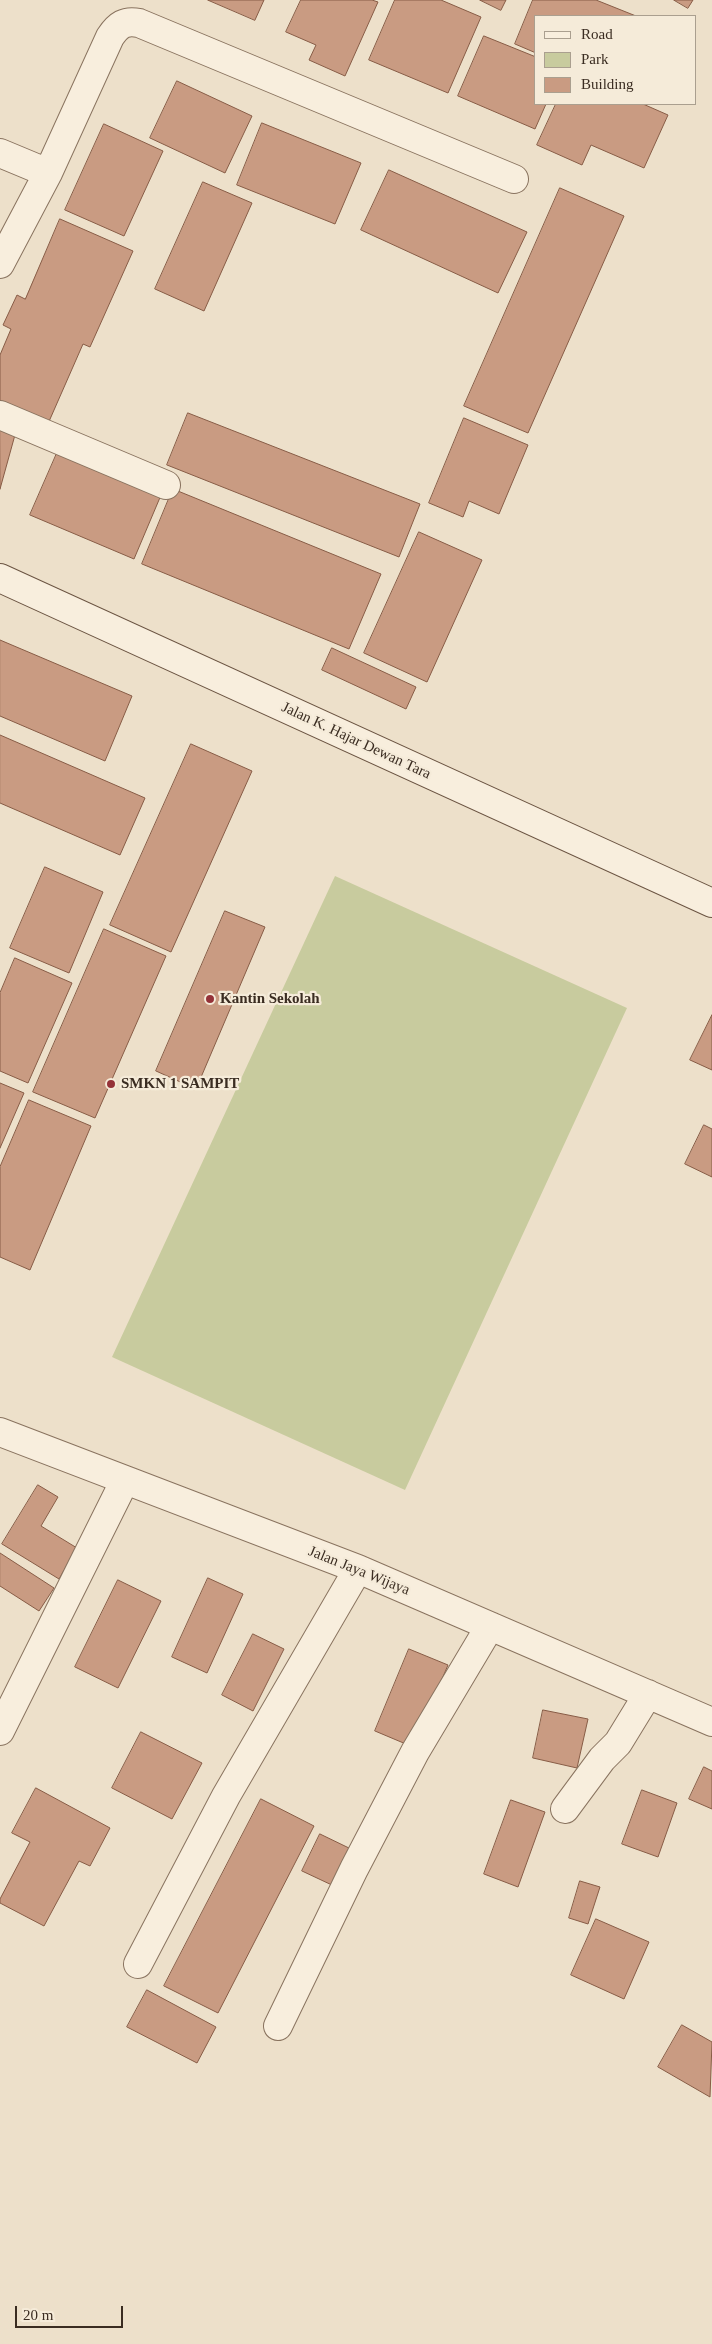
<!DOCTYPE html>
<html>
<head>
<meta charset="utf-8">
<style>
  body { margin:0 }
  #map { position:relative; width:712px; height:2344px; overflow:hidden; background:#ede0ca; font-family:Georgia,serif }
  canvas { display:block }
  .legend { position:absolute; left:534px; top:15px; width:162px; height:90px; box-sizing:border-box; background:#f5ebd9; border:1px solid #aa9f8f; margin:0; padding:6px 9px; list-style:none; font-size:15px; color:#3a2c21 }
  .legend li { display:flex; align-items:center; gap:10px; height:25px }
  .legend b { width:25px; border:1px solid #aa9f8f }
  .scale { position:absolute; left:15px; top:2306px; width:108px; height:22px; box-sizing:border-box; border:2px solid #3a2c21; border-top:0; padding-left:6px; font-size:15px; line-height:18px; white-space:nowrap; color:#3a2c21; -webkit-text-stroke:4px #f5ebd9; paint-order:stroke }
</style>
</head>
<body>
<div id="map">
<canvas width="712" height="2344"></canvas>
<ul class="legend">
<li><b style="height:6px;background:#f8eedd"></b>Road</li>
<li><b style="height:14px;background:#c8cb9e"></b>Park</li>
<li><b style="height:14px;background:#c99b82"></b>Building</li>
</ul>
<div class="scale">20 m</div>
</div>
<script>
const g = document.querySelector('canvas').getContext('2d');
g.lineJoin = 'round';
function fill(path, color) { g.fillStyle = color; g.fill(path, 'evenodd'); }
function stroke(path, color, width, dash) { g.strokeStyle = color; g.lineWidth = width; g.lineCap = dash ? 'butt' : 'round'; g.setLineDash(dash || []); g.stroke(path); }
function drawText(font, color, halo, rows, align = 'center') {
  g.font = font + ' Georgia,serif'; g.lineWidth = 4.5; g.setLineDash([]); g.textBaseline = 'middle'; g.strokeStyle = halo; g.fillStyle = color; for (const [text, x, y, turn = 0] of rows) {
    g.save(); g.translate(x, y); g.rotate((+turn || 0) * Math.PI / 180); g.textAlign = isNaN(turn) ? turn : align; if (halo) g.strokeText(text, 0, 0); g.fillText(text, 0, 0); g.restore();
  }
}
fill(new Path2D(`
  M335,876l292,132 -222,482 -293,-133z`), '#c8cb9e');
const building = new Path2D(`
  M208,0h56l-9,20z
  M301,0h71l6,2 -33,74 -36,-16 7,-15 -30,-13z
  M395,0h46l40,17 -33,76 -79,-33z
  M480,0h26l-5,10z
  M533,0h63l40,16h-100v37l-21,-9z
  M674,0h19l-5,8z
  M484,36l52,21v47h10l-11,25 -77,-33z
  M177,81l75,35 -27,57 -75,-35z
  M556,104h87l25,11 -24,53 -53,-23 -9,20 -45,-20z
  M262,123l99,40 -26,61 -98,-39z
  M104,124l59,27 -39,85 -59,-26z
  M389,170l138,62 -29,61 -137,-63z
  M203,182l49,21 -48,108 -49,-22z
  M560,188l64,28 -96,217 -64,-27z
  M60,219l73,32 -43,96 -7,-3 -36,82 -47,-20v-51l11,-26 -8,-4 14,-30 8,4z
  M188,413l232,91 -21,53 -232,-92z
  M464,418l64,27 -29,69 -30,-13 -6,16 -34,-14z
  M0,419l18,5 -18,65z
  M61,444l103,44 -30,71 -104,-44z
  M173,489l208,85 -32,75 -207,-85z
  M419,532l63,28 -55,122 -63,-29z
  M0,640l132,56 -27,65 -105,-45z
  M332,648l84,39 -10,22 -84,-39z
  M0,735l145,63 -25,57 -120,-52z
  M191,744l61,27 -81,181 -61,-27z
  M45,867l58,25 -34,81 -59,-25z
  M225,911l40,16 -69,162 -40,-18z
  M104,929l62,27 -71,162 -62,-26z
  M15,958l57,25 -44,100 -28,-12v-78z
  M712,1015v55l-22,-10z
  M0,1083l24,10 -24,55z
  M29,1100l62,26 -61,144 -30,-13v-90z
  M704,1125l8,4v48l-27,-13z
  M38,1485l20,12 -17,29 36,22 -18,31 -57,-35z
  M0,1553l54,35 -15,23 -39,-25z
  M208,1578l35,16 -36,79 -35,-16z
  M118,1580l43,21 -43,87 -43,-21z
  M253,1634l31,15 -31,62 -31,-16z
  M409,1649l39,16 -35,82 -38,-16z
  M543,1710l45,9 -11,49 -44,-10z
  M141,1732l61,31 -30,56 -60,-31z
  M704,1767l8,4v38l-23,-10z
  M36,1788l74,40 -20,38 -11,-5 -35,65 -44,-23v-4l30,-57 -18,-9z
  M642,1790l35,13 -19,54 -36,-13z
  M261,1799l53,27 -96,187 -54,-27z
  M511,1800l34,12 -27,75 -34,-13z
  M320,1834l31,15 -17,37 -32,-15z
  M580,1881l20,6 -12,37 -19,-6z
  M596,1919l53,23 -25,57 -53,-24z
  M147,1990l69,37 -19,36 -70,-36z
  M682,2025l30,17 -2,55 -52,-30z`);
fill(building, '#c99b82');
stroke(building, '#875c46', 1);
const street = new Path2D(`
  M0,153l48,20
  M0,264l48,-91 62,-136c8,-12 15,-17 29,-14l375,156
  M0,415l166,70
  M0,1432l358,137 354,153
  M0,1731l125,-251
  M565,1809l37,-50 16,-16 30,-49
  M138,1964l88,-168 132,-227
  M278,2026l76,-157 61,-117 75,-126`);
const secondary = new Path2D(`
  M0,578l712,325`);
stroke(street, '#89735f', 30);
stroke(secondary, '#6b5442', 30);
stroke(street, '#f8eedd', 28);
stroke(secondary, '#f8eedd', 28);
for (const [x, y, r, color] of [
  [210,999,5,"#953238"],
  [111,1084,5,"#953238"]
]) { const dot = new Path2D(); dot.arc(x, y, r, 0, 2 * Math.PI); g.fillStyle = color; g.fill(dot); stroke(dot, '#f5ebd9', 2); }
drawText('15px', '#3a2c21', '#f5ebd9', [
  ["Jalan K. Hajar Dewan Tara",356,741,25],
  ["Jalan Jaya Wijaya",359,1571,22]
]);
drawText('bold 15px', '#3a2c21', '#f5ebd9', [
  ["Kantin Sekolah",220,999],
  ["SMKN 1 SAMPIT",121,1084]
], 'left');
</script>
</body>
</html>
